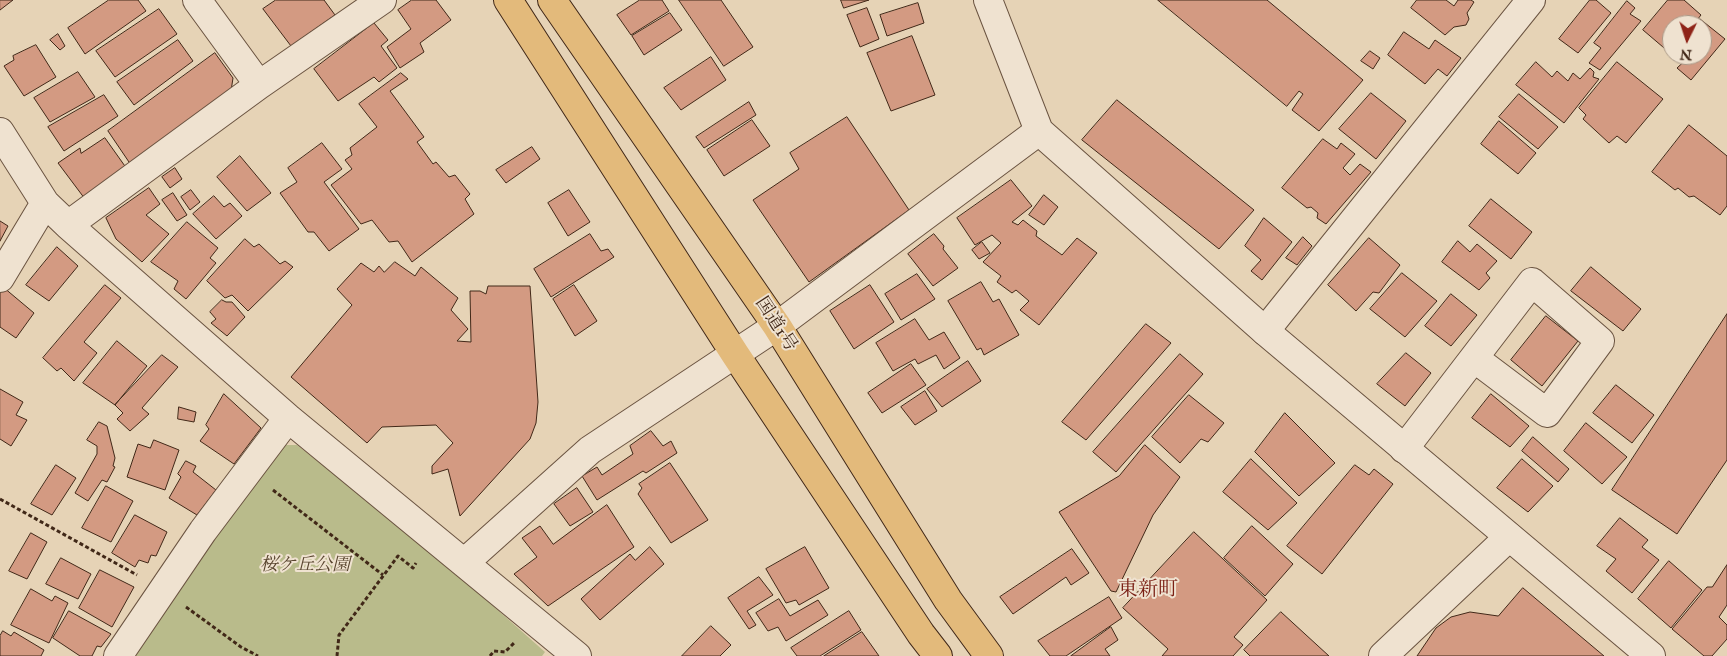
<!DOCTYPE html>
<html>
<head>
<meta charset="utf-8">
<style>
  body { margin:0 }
  #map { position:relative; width:1727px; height:656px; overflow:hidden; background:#e6d3b6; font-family:"IM FELL English",serif }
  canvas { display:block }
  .north { position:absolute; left:1662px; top:15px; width:50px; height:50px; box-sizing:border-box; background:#efe2d0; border:1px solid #a99886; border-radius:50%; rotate:184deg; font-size:14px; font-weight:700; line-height:20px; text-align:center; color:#412818 }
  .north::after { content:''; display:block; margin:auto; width:18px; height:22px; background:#8f2418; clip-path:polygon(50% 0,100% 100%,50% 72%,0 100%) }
</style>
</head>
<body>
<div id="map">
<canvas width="1727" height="656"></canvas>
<div class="north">N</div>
</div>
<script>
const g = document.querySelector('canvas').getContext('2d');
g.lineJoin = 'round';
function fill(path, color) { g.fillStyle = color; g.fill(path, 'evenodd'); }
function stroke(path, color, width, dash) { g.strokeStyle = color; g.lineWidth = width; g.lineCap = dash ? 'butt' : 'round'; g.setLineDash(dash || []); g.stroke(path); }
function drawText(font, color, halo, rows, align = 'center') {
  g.font = font + ' "IM FELL English","Noto Serif JP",serif'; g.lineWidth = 4; g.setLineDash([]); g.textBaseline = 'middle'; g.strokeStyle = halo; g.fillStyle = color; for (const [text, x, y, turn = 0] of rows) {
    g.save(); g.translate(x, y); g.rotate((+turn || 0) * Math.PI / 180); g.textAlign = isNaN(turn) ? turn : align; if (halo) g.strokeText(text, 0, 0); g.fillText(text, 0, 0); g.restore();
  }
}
fill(new Path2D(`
  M282,445h15l132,104 116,103 -3,4h-407l62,-93z`), '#b9bb8b');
const building = new Path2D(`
  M0,0h13l-13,10z
  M109,0h29l8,11 -61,43 -17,-26z
  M276,0h48l11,15 -44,31 -28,-37z
  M412,0h24l15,20 -31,23 4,9 -24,16 -13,-21 24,-18 -13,-19z
  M640,0h22l7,11 -38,24 -14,-20z
  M679,0h42l32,47 -29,19z
  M841,0h28l-25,8z
  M1158,0h109l96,80 -44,51 -27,-21 11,-16 -4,-3 -12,15z
  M1417,0h29l8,6 4,-6h13l3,2 -7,11 2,6 -3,6 -12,2 -9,8 -34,-27z
  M1590,0h6l15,13 -33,40 -19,-14z
  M1668,0h16l17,15 -8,10h-21v25l-2,3 -27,-23z
  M1627,1l8,7 -5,6 11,7 -41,49 -11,-7 12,-15 -7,-5z
  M918,3l6,20 -37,13 -7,-21z
  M867,8l12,31 -19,8 -13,-32z
  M159,9l18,25 -62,43 -19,-26z
  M670,13l12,17 -38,25 -12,-19z
  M1700,19l25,20 -34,41 -14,-12 12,-11 -2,-2h15v-30h-6z
  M374,23l14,17 -7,6 16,22 -18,14 -5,-5 -36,24 -24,-32z
  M1404,32l25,17 6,-9 26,18 -14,18 -9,-7 -13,15 -37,-29z
  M58,34l7,12 -5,4 -10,-10z
  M912,36l23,59 -44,16 -24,-58z
  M178,40l15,21 -59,44 -17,-23z
  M36,45l20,32 -32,19 -20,-30 10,-6 -1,-4z
  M1370,51l10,7 -7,11 -12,-8z
  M215,53l18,25 -2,13 -100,74 -23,-34z
  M711,57l15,23 -45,30 -17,-22z
  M1536,62l16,15 5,-6 11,10 5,-8 7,6 10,-11 4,4 -1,5 6,2 -35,44 -48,-38z
  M1617,62l46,37 -37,44 -9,-7 -8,7 -26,-24 3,-4 -7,-7z
  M78,72l17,25 -45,25 -16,-24z
  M401,73l7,6 -18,12 34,46 -7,5 16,22 3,-2 13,15 6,-2 15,19 -5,5 9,15 -62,48 -14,-21 -9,1 -17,-22 -11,4 -30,-39 21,-16 -7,-9 7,-5 -2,-7 27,-21 -18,-23z
  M1371,93l35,28 -30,38 -37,-30z
  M1519,94l39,33 -20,22 -39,-32z
  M104,95l14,21 -54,35 -16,-24z
  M1117,100l137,110 -35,39 -137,-109z
  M749,102l7,13 -52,33 -8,-11z
  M847,117l62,93 -100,72 -56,-82 46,-31 -9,-16z
  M752,120l18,26 -46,30 -17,-26z
  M1499,121l37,32 -18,21 -37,-30z
  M1689,125l38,31v50l-7,9 -26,-19 -5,1 -11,-9 -3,2 -23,-18z
  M105,138l22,31 -42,30 -27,-36 22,-15 1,5z
  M1323,139l14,10 4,-6 14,11 -12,14 7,7 10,-11 11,8 -45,52 -9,-6 1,-5 -7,-6 -4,1 -25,-20z
  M322,143l20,26 -18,13 35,47 -30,22 -15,-19h-6l-28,-39 17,-11 -9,-14z
  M532,147l8,12 -34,24 -10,-13z
  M240,156l31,37 -24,18 -30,-34z
  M175,168l7,11 -12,9 -8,-11z
  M1011,180l21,26 -20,16 6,3 5,-5 14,11 -1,5 26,19 15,-17 20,15 -58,72 -19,-15 9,-9 -13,-11 -4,3 -15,-11 4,-6 -18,-14 18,-19 -9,-8 -17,10 -18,-27z
  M149,188l11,16 -14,11 23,19 -27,28 -26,-23 -10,-21z
  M191,190l9,12 -10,8 -9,-13z
  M569,190l21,32 -22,14 -20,-33z
  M173,193l14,22 -10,6 -15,-21z
  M1044,195l14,12 -14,18 -15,-10z
  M214,196l10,11 6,-4 12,13 -26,23 -23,-25z
  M1491,199l41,33 -21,27 -42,-33z
  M1264,218l28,24 -30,38 -11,-9 10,-11 -16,-14z
  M0,221l8,5 -8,15z
  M187,222l31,26 -8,10 6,5 -30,36 -12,-10 4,-8 -27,-19z
  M590,234l11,17 7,-2 6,8 -63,40 -17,-28z
  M934,234l10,12 -1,3 15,19 -25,18 -25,-32z
  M1303,237l9,9 -15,19 -11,-7z
  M1369,238l31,27 -21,28 -6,-1 -17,19 -28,-26z
  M245,239l9,8 5,-3 21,20 5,-3 8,6 -45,44 -16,-16 -7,3 -18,-17z
  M1458,241l12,11 7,-8 20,17 -11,12 4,5 -11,12 -37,-28z
  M982,242l8,11 -11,6 -7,-9z
  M57,247l21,19 -29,35 -23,-16z
  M395,262l20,14 6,-9 37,31 -7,12 17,19 -11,12 14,1 -1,-51h10l6,3 2,-8h42l8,116 -2,21 -6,16 -70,77 -12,-47 -16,5v-8l21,-23 -17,-18 -54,2 -15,16 -76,-66 61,-72 -15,-16 24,-26 13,9 5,-6 5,6z
  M1591,267l50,42 -18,22 -52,-40z
  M1402,273l35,28 -32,36 -35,-28z
  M917,274l18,25 -34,21 -16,-26z
  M981,282l12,20 6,-3 20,36 -35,20 -3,-7 -4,2 -29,-49z
  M105,285l16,13 -37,44 13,11 -23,28 -13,-13 -4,3 -14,-13z
  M574,285l23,36 -22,15 -22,-37z
  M870,285l24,37 -40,27 -24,-38z
  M3,287l31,26 -18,25 -16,-11v-35z
  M1451,294l26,21 -26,31 -26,-20z
  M222,300l4,2h6l13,15 -18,19 -16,-13 5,-4 -6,-7z
  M1727,314v146l-50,74 -65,-44z
  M1546,316l32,25 -36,45 -31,-26z
  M915,319l14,21 15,-8 16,26 -16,11 -8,-14 -18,9 -3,-5 -22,12 -17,-28z
  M1146,324l25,19 -85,97 -24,-18z
  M117,341l30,25 -32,39 -32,-22z
  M1406,353l25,20 -26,33 -28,-22z
  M1180,354l23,20 -87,98 -23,-20z
  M162,355l16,12 -36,41 7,6 -19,17 -13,-12 6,-6 -8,-8z
  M968,361l13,20 -39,26 -15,-18z
  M911,364l15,21 -44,28 -14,-20z
  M1616,385l38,30 -22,28 -39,-30z
  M0,389l23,13 -7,13 11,5 -16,26 -11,-7z
  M925,391l12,20 -22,14 -14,-18z
  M224,394l37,34 -27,36 -34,-23 9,-12 -3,-4z
  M1491,394l38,32 -19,21 -38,-29z
  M1189,395l35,28 -16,19 -7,-3 -21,24 -28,-26z
  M179,407l17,5 -2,10 -16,-3z
  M1285,413l50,50 -36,33 -44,-44z
  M99,422l8,4 8,32 -2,8 2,1 -8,15 -5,-2 -14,21 -13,-8 22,-39v-8l-10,-6z
  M1586,423l41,34 -25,27 -38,-33z
  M651,431l12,15 8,-5 6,12 -31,20 -3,-2 -46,29 -15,-24 15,-9 5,8 31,-21 -3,-8z
  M1533,437l36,32 -11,13 -36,-31z
  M154,440l25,10 -14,40 -38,-13 11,-33 12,4z
  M1145,445l35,32 -27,38 -37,77 -5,-1 -52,-79 60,-36z
  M1251,459l46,44 -29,27 -45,-38z
  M1522,459l31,27 -25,26 -31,-24z
  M186,461l10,5 -3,6 23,18 -19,25 -28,-17 12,-21 -3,-3z
  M670,463l38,57 -37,23 -33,-49 4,-6 -3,-4z
  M56,465l20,13 -24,37 -21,-11z
  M1355,465l14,10 5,-6 19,15 -71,90 -35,-28z
  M106,486l27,15 -22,41 -29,-14z
  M577,488l16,24 -23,14 -16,-22z
  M607,505l27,42 -86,59 -34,-32 23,-17 -15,-19 18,-12 13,18z
  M135,515l32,17 -11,24 -5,-1 -3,8 -9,-3 -4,7 -23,-14z
  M1620,518l28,22 -6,7 17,13 -27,33 -26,-22 10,-12 -19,-13z
  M1252,526l41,38 -28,32 -41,-38z
  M1194,532l73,68 -33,37 9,8 -10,11h-71l6,-7 -45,-41z
  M31,533l16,9 -20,37 -18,-8z
  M650,547l14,17 -64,56 -19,-21 49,-45 5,6z
  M805,547l24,41 -30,17 -3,-5 -10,3 -20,-34z
  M1072,549l17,24 -18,12 -5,-8 -53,37 -13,-17z
  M61,558l30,16 -13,25 -32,-15z
  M1669,561l33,29 -31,38 -33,-29z
  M1727,565v40l-8,12 8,8v14l-15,17h-8l-32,-27 35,-42h5z
  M100,570l34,17 -22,40 -33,-19z
  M759,577l14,18 -26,16 9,14 -7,4 -21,-31z
  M1523,588l81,68h-187l19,-28 15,-11 19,-5 28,4z
  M31,589l21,12 3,-5 13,7 -19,40 -38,-18z
  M1109,597l13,21 -56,38h-16l-12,-15z
  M779,599l11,17 28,-16 10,15 -42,26 -8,-14 -10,4 -12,-18z
  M69,611l42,23 -10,13 -4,-1 -5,10h-12l-27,-18z
  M849,611l12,19 -41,26h-23l-6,-8z
  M1281,612l48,44h-79l-6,-6z
  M711,626l20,19 -11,11h-38z
  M1111,627l7,13 -13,9 5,7h-39z
  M3,631l8,5 3,-4 30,18 -3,6h-41v-20z
  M862,632l17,24h-55z`);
fill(building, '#d39a82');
stroke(building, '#412818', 1);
const minor = new Path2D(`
  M197,0l62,85
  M0,132l45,71 23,22 220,193 289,238
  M68,225l191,-140 123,-85
  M0,278l45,-75
  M1265,331l266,-331
  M1404,449l128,-167 68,59 -53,72 -73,-55
  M464,563l126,-113 187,-124 262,-195
  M118,656l85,-125 85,-113
  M1383,656l126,-119`);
const tertiary = new Path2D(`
  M988,0l51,131 226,200 386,325`);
const trunk = new Path2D(`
  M508,0l227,354 186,280 17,22
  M552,0l225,326 171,274 41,56`);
stroke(minor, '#6a5340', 30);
stroke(tertiary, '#6a5340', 30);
stroke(trunk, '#412818', 30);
stroke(new Path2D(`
  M273,490l110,85
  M0,499l137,76
  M186,607l55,40 17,9
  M337,656l2,-21 59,-79 15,12 3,-5
  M490,656l4,-5 11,1 10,-10`), '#412818', 3, [4, 2.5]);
stroke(minor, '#efe2d0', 28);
stroke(tertiary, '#efe2d0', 28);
stroke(trunk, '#e3ba7b', 28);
drawText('18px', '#412818', '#efe2d0', [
  ["国道1号",775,325,57]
]);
drawText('italic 18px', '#59452f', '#efe2d0', [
  ["桜ケ丘公園",305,566]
]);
drawText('20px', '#7a1f14', '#efe2d0', [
  ["東新町",1148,591]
]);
</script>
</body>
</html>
